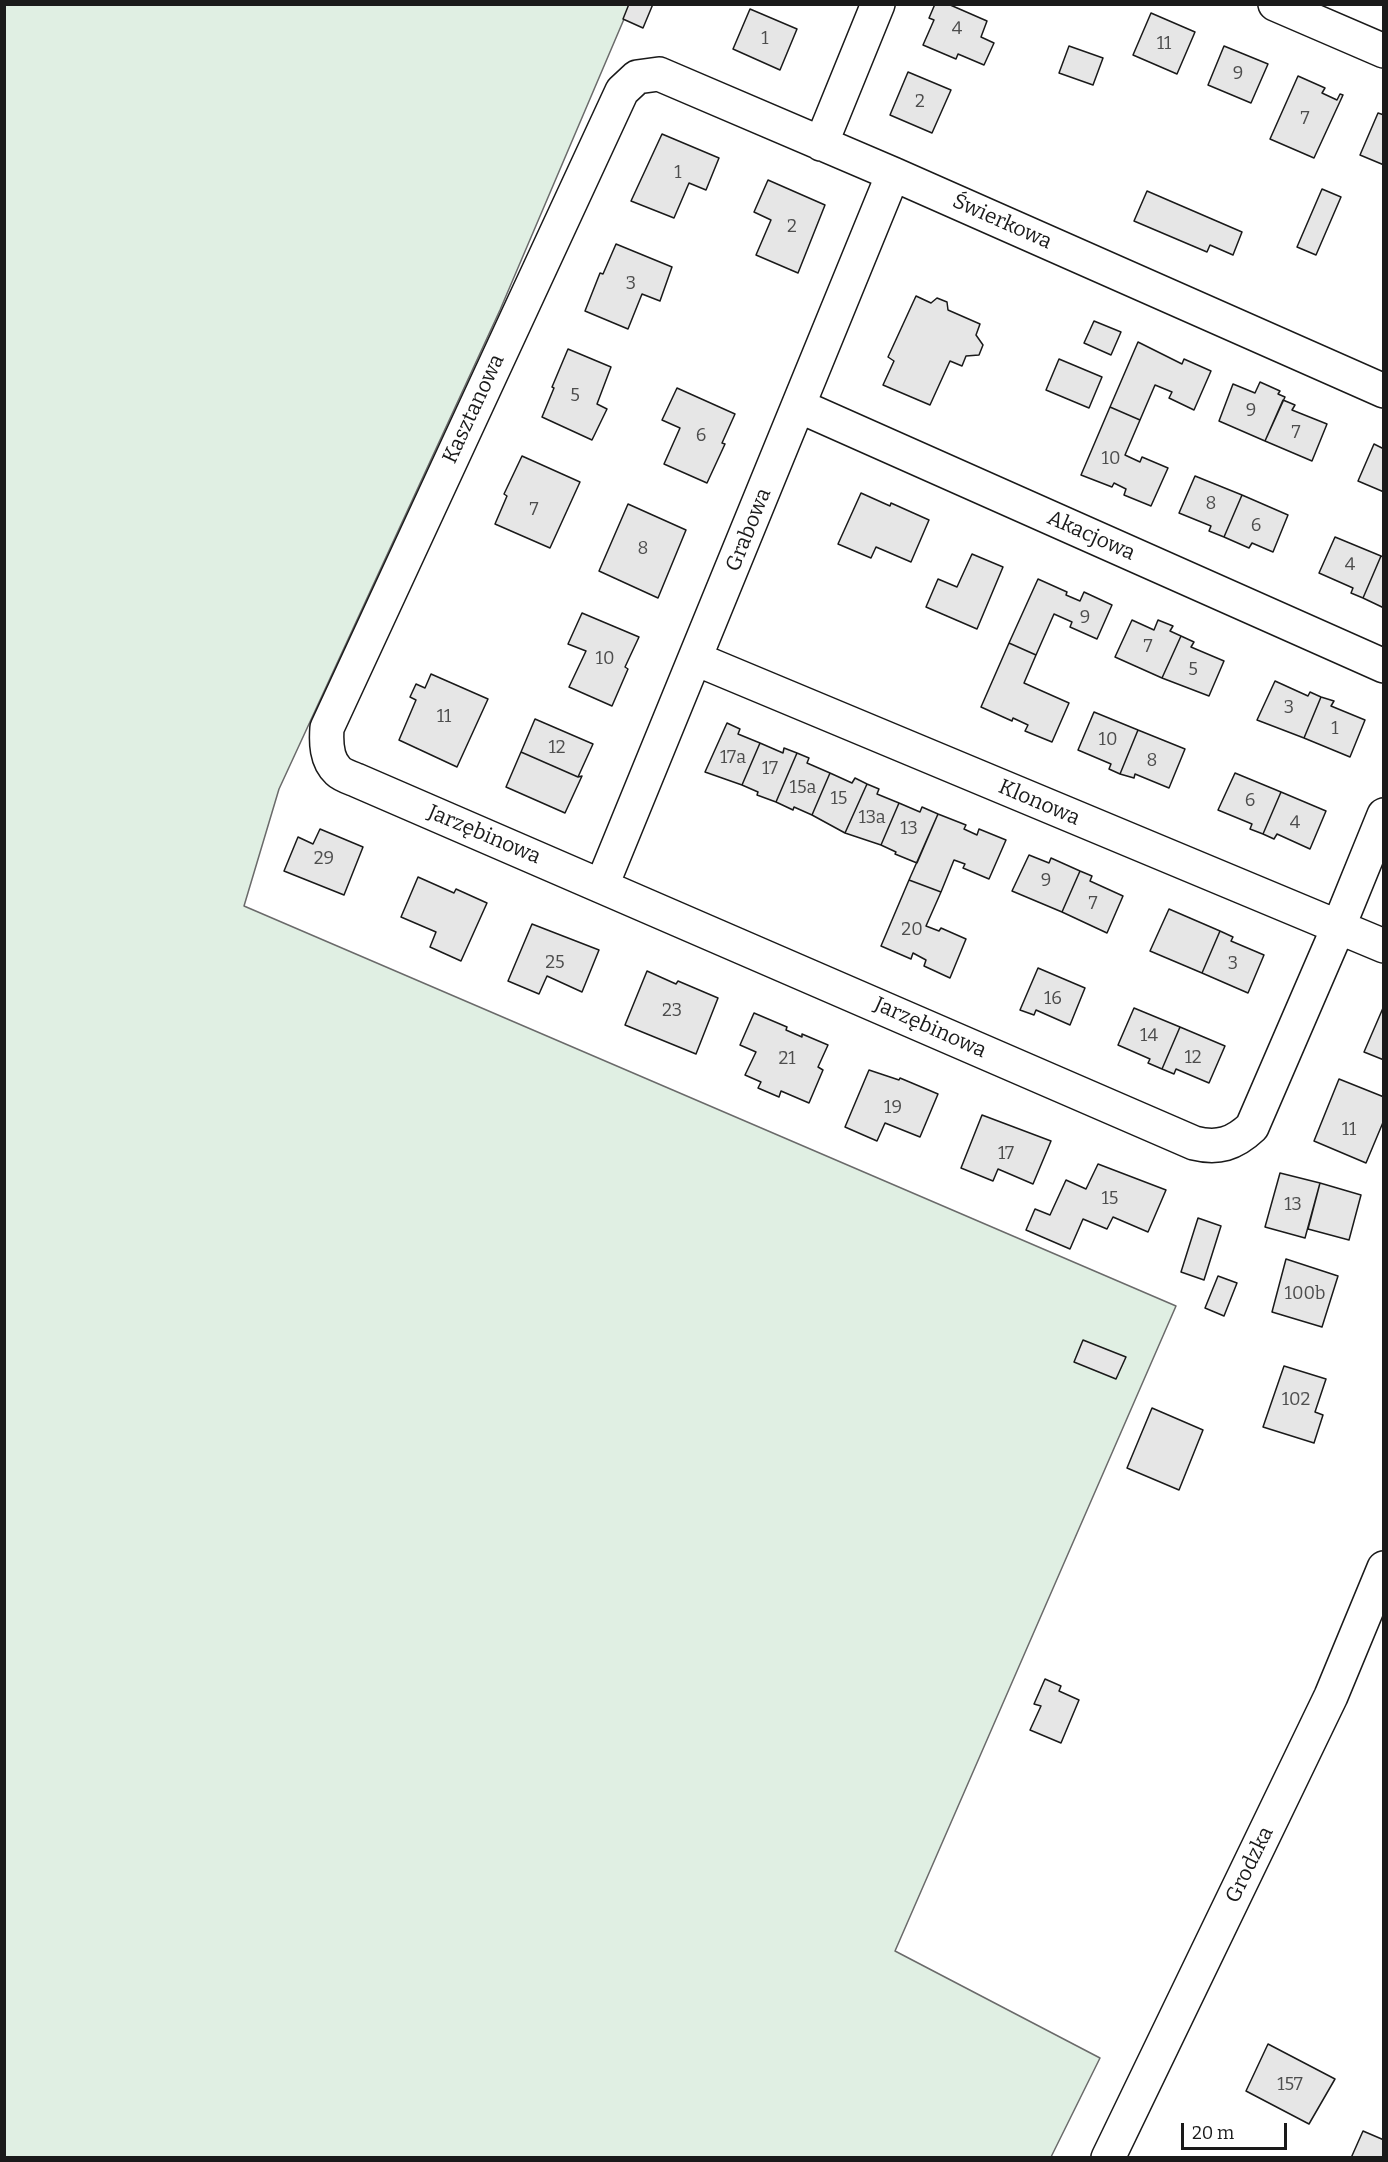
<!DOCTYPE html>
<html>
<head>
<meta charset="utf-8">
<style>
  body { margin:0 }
  #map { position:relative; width:1388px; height:2162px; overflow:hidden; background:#fff; font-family:Bitter,serif }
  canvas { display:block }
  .frame { position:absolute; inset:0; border:6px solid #1a1a1a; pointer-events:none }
  .scale { position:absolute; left:1181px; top:2123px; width:106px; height:27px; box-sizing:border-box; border:3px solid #1a1a1a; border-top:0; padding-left:8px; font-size:18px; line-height:21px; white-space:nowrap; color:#1a1a1a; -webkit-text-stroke:4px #fff; paint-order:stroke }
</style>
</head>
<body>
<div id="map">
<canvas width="1388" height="2162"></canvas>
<div class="frame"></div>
<div class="scale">20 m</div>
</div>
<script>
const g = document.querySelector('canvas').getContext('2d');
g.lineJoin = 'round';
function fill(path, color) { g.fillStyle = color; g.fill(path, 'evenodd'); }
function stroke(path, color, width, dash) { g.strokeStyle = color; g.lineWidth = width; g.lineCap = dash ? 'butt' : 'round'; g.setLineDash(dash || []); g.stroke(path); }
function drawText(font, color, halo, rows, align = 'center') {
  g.font = font + ' Bitter,serif'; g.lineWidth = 4.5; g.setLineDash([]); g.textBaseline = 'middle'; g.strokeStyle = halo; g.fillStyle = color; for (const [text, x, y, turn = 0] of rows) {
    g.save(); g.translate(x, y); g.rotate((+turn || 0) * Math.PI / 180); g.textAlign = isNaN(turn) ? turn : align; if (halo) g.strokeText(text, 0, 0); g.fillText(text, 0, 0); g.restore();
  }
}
const green = new Path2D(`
  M5,5h625l-130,305 -221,479 -35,117 932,400 -281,645 205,107 -49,99 -1046,1z`);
fill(green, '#e0efe3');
stroke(green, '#6a6a6a', 1.5);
const building = new Path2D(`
  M629,4h24l-10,24 -20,-9z
  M935,4h13l39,17 -6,16 13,6 -10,22 -26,-11 -2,5 -33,-14 11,-25 -5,-2z
  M750,9l47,20 -17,41 -47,-21z
  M1151,13l44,19 -18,42 -44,-19z
  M1069,46l34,12 -10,27 -34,-12z
  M1224,46l44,18 -17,39 -43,-18z
  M908,72l43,18 -19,43 -42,-18z
  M1298,76l27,12 -3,5 15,7 3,-6 3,1 -29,63 -44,-19z
  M1378,113l6,2v50l-24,-10z
  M662,134l57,24 -13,32 -17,-7 -15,35 -43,-17z
  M768,180l57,25 -27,68 -42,-18 15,-35 -17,-8z
  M1322,189l19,8 -25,58 -19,-8z
  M1147,191l95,41 -9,23 -23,-10 -3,7 -73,-31z
  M616,244l56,23 -12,34 -18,-7 -14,35 -43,-18 15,-38 3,1z
  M916,296l15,7 6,-5 10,4 1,8 32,14 -4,11 7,10 -4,10 -13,1 -4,10 -12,-5 -20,44 -47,-20 11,-24 -6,-4z
  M1094,321l27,11 -10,23 -27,-12z
  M1138,342l44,22 2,-5 27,12 -17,39 -25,-12 3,-6 -17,-7 -15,35 -30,-13z
  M568,349l43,18 -14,37 10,5 -15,31 -50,-23 12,-29 -2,-1z
  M1059,359l43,18 -13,31 -43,-18z
  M1260,382l20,9 -2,3 7,3 -20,44 -46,-20 14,-37 22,9z
  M677,388l58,26 -13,29 3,1 -18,39 -43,-19 16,-36 -18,-8z
  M1283,400l12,5 -3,5 35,14 -15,37 -47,-20z
  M1110,407l30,13 -15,35 15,7 2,-5 26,11 -17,38 -27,-11 2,-6 -12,-6 -2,4 -31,-12z
  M1374,444l10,5v43l-26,-11z
  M522,456l58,26 -30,66 -55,-24 12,-28 -3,-2z
  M1195,476l47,19 -18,42 -15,-6 2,-5 -32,-13z
  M861,493l29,13 1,-3 38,17 -18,42 -35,-15 -5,11 -33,-14z
  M1242,495l46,20 -15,37 -21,-9 -3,5 -25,-11z
  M628,504l58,26 -28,68 -59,-27z
  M1335,537l46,19 -18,42 -12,-5 2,-5 -34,-15z
  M972,554l31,13 -26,62 -51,-22 12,-28 19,8z
  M1381,556l3,1v51l-21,-10z
  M1038,579l29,13 -1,3 14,6 4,-9 28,13 -15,34 -27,-12 2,-5 -18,-8 -18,41 -27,-12z
  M582,613l57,24 -14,30 3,2 -16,37 -43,-19 17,-36 -18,-7z
  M1132,620l22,10 4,-10 15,6 -3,5 11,5 -19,42 -47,-21z
  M1181,636l13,6 -3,5 33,14 -15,35 -47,-18z
  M1009,643l27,12 -12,28 45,20 -17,39 -27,-11 3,-6 -15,-7 -1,3 -31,-14z
  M431,674l57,25 -31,68 -58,-27 17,-40 -6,-3 6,-13 9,4z
  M1275,681l33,15 2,-4 11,5 -17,41 -47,-18z
  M1321,697l13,4 -3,5 34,14 -15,37 -46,-19z
  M1094,712l44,18 -18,44 -11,-5 2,-5 -33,-14z
  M535,719l58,25 -15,33 -57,-25z
  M727,723l13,6 -2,5 22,9 -18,42 -37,-13z
  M1138,730l47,19 -16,39 -34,-14 -1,4 -14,-4z
  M760,743l23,10 1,-5 13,5 -21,49 -19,-7 1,-3 -16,-7z
  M521,752l57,25 4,-1 -17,37 -59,-26z
  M797,753l12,5 -2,5 23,10 -18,42 -18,-8 -1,3 -17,-8z
  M830,773l22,10 3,-5 12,6 -22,49 -33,-18z
  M1235,773l46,19 -18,42 -13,-5 2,-5 -34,-14z
  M867,784l12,5 -2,5 22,9 -18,42 -36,-12z
  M1281,792l45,19 -16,38 -33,-15 -3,5 -11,-5z
  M899,803l21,9 2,-5 16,7 -21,49 -22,-9 1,-2 -15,-7z
  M938,814l28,11 -2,4 13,6 2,-6 27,11 -17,39 -26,-11 2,-4 -11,-4 -13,32 -32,-12z
  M320,829l43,18 -19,48 -60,-24 14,-34 15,7z
  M1029,855l20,8 2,-5 29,13 -18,41 -50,-21z
  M1080,871l12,5 -2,5 33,15 -16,37 -45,-21z
  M418,877l36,16 2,-4 31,14 -26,58 -31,-14 6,-15 -35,-15z
  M909,880l32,12 -15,34 13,5 2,-3 25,11 -16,39 -26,-12 2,-6 -13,-7 -2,6 -30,-13z
  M1169,909l51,22 -18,42 -52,-22z
  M532,924l67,26 -17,42 -35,-16 -8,18 -31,-13z
  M1220,931l13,6 -2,4 33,14 -16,38 -46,-20z
  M1038,968l47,20 -15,37 -34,-15 -2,5 -14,-5z
  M647,971l29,13 2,-3 40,17 -22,56 -71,-29z
  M1134,1008l46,19 -18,42 -14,-6 2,-4 -32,-14z
  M1383,1008h1v52l-20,-8z
  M754,1013l33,14 -1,3 16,7v-3l26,11 -10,22 5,3 -14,33 -28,-12 -2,6 -21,-9 3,-6 -16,-7 11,-23 -16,-7z
  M1180,1027l45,19 -16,37 -33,-14 -2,5 -12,-5z
  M869,1070l30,10 1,-2 38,16 -18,43 -35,-14 -8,18 -32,-14z
  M1339,1079l45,18v23l-18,43 -52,-22z
  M982,1115l69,26 -18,43 -35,-15 -5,12 -32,-13z
  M1098,1164l68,26 -18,42 -35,-15 -6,12 -24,-10 -13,30 -44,-19 9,-21 15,6 16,-35 20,9z
  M1280,1173l40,10 -15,55 -40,-11z
  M1320,1183l41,12 -12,45 -41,-11z
  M1198,1218l23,8 -17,54 -23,-8z
  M1286,1259l52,17 -16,51 -50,-15z
  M1218,1276l19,7 -13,33 -19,-8z
  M1083,1340l43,17 -10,22 -42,-17z
  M1284,1366l42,13 -11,33 8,3 -9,28 -51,-16z
  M1152,1408l51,22 -24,60 -52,-22z
  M1045,1679l16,7 -2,5 20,9 -18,43 -31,-13 11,-24 -7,-2z
  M1268,2044l67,35 -26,45 -63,-33z
  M1363,2131l21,9v18h-33z`);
fill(building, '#e6e6e6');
stroke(building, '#1a1a1a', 1.5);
const minor = new Path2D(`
  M1275,4l109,47
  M821,144l57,-140
  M1384,391l-491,-217 -234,-100 -22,3 -15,14 -295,637c-1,14 -1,32 11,43 4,4 13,7 18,9l838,363c24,6 40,1 58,-16l86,-199 46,-113
  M799,406l585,260
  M696,659l688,287
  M602,885l291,-711
  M1108,2158l223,-462 53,-128`);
stroke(minor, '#1a1a1a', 36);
stroke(minor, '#fff', 33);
drawText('18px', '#4d4d4d', null, [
  ["4",957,29],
  ["1",765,39],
  ["11",1164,44],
  ["9",1238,74],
  ["2",920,102],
  ["7",1305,119],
  ["1",678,173],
  ["2",792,227],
  ["3",631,284],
  ["5",575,396],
  ["9",1251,411],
  ["7",1296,433],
  ["6",701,436],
  ["10",1111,459],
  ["8",1211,504],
  ["7",534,510],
  ["6",1256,526],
  ["8",643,549],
  ["4",1350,565],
  ["9",1085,618],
  ["7",1148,647],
  ["10",605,659],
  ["5",1193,670],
  ["3",1289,708],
  ["11",444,717],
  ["1",1335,729],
  ["10",1108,740],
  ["12",557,748],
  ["17a",733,758],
  ["8",1152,761],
  ["17",770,769],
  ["15a",803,788],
  ["15",839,799],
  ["6",1250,801],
  ["13a",872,818],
  ["4",1295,823],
  ["13",909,829],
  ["29",324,859],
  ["9",1046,881],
  ["7",1093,904],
  ["20",912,930],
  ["25",555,963],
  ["3",1233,964],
  ["16",1053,999],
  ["23",672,1011],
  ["14",1149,1036],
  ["12",1193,1058],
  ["21",787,1059],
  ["19",893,1108],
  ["11",1349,1130],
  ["17",1006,1154],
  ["15",1110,1199],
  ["13",1293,1205],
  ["100b",1305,1294],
  ["102",1296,1400],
  ["157",1290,2085]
]);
drawText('21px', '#1a1a1a', '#fff', [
  ["Świerkowa",1002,222,24],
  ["Kasztanowa",474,409,-65],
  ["Grabowa",749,530,-68],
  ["Akacjowa",1091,536,24],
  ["Klonowa",1039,803,23],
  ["Jarzębinowa",484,835,23],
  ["Jarzębinowa",930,1028,24],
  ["Grodzka",1250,1865,-64]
]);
</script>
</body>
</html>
